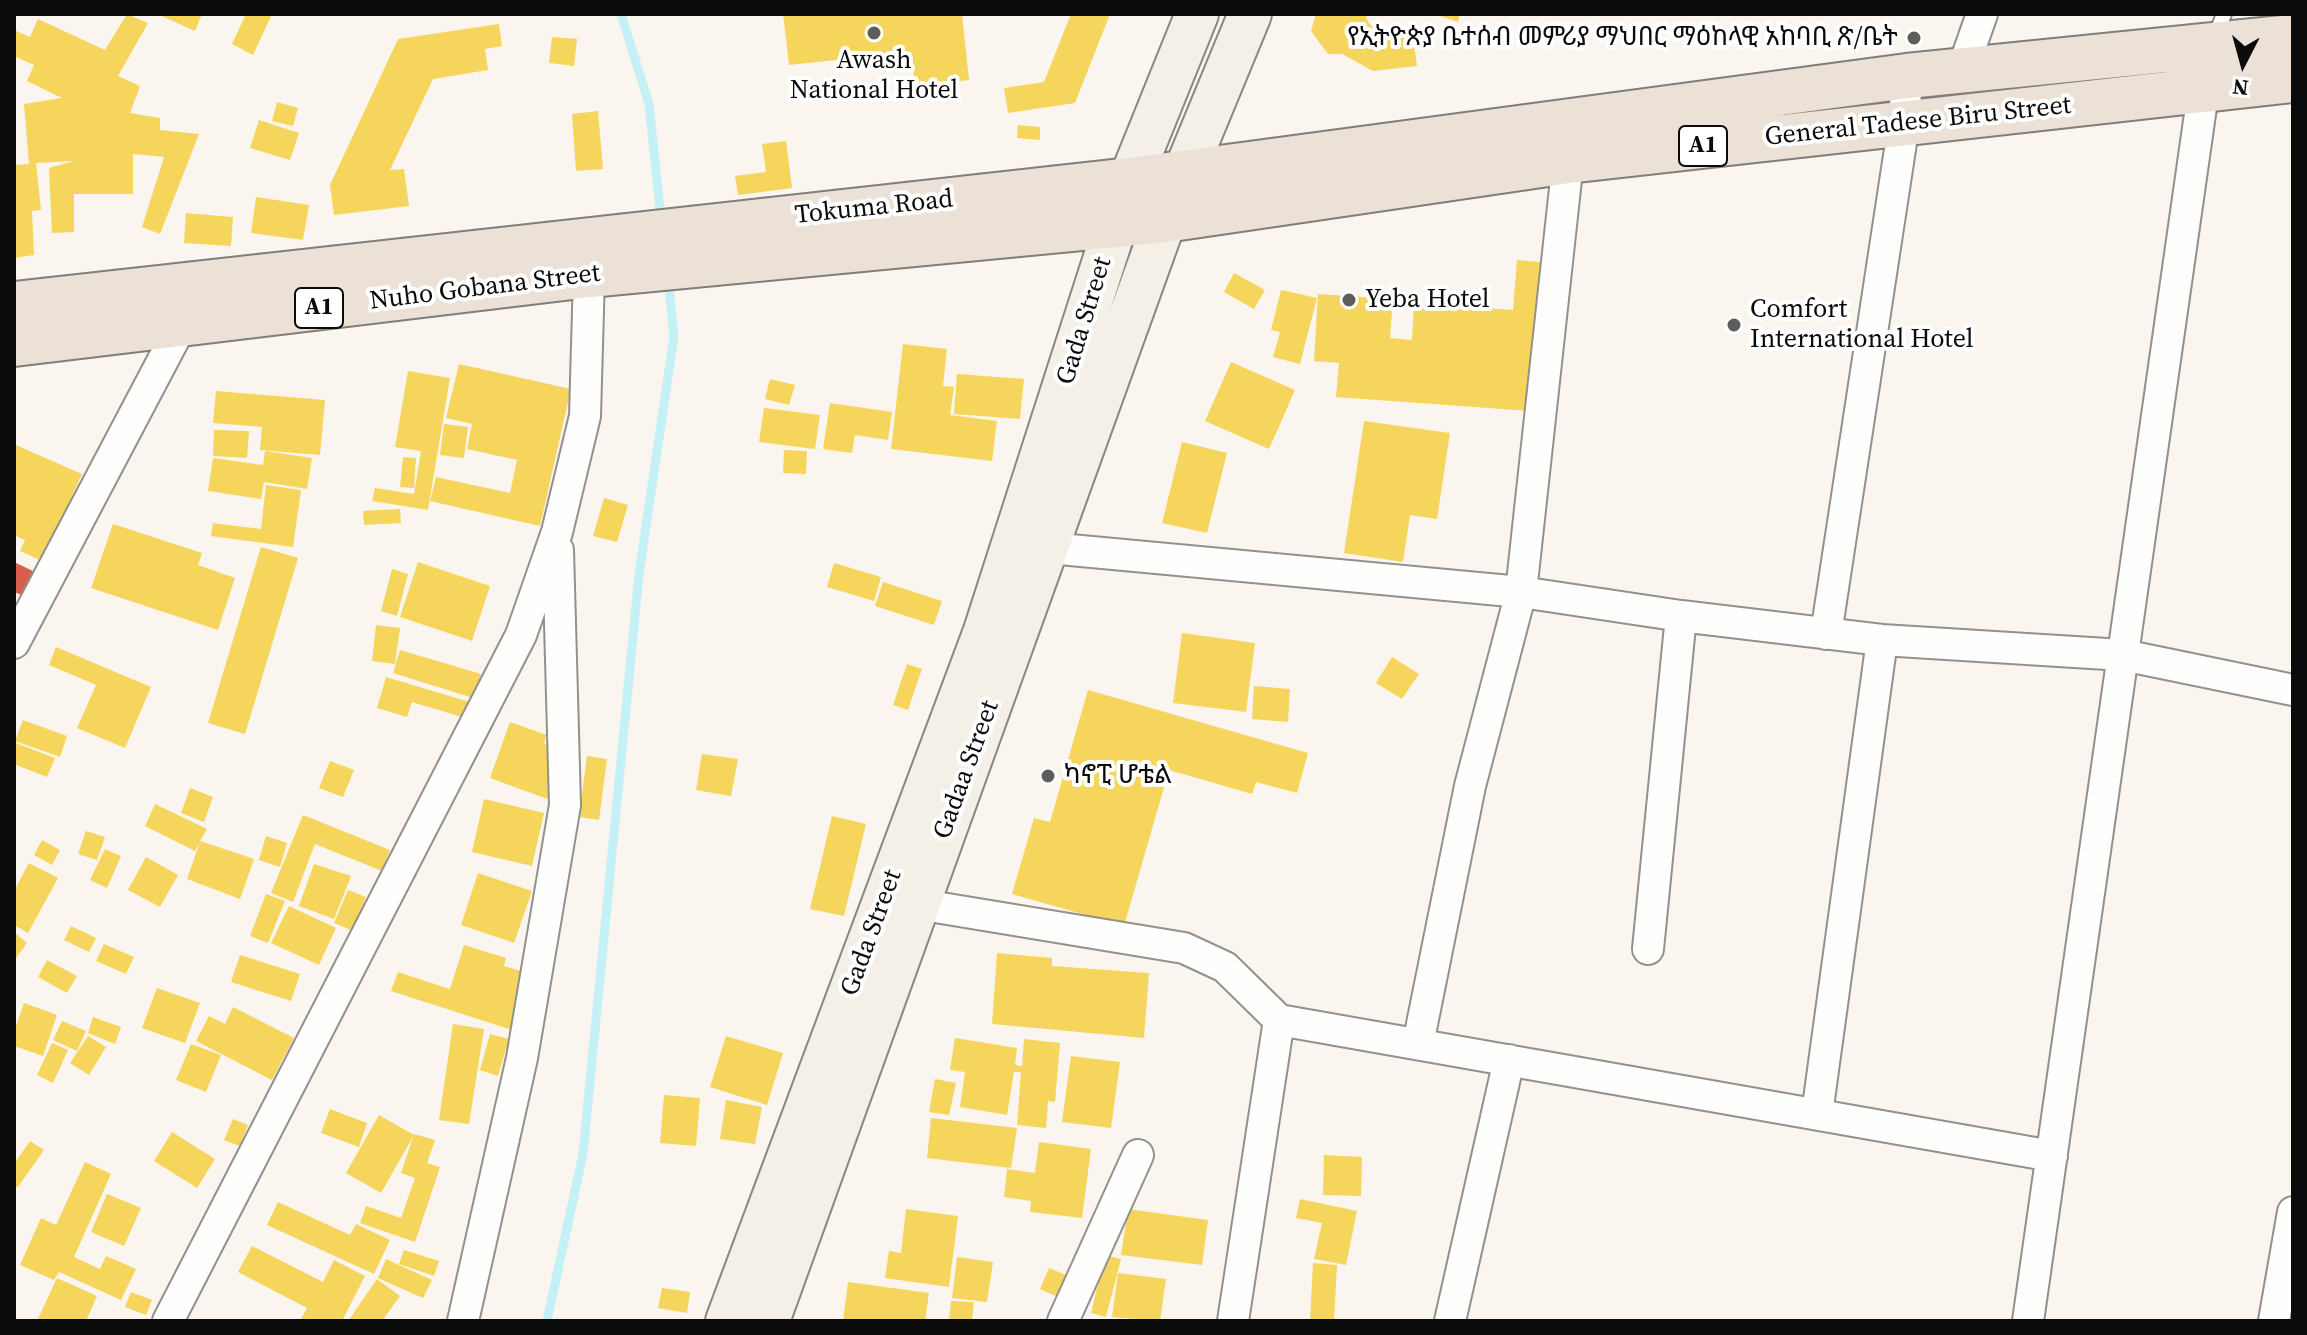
<!DOCTYPE html>
<html>
<head>
<meta charset="utf-8">
<style>
  body { margin:0 }
  #map { position:relative; width:2307px; height:1335px; overflow:hidden; background:#faf5ef; font-family:"Source Serif 4",serif }
  canvas { display:block }
  .frame { position:absolute; inset:0; border:16px solid #0b0b0b; pointer-events:none }
  .north { position:absolute; left:2203px; top:24px; width:80px; height:80px; -webkit-text-stroke:6px #fff; paint-order:stroke; rotate:186deg; font-size:22px; font-weight:700; line-height:32px; text-align:center; color:#0b0b0b }
  .north::after { content:''; display:block; margin:auto; width:28px; height:36px; background:#0b0b0b; clip-path:polygon(50% 0,100% 100%,50% 72%,0 100%) }
</style>
</head>
<body>
<div id="map">
<canvas width="2307" height="1335"></canvas>
<div class="frame"></div>
<div class="north">N</div>
</div>
<script>
const g = document.querySelector('canvas').getContext('2d');
g.lineJoin = 'round';
function fill(path, color) { g.fillStyle = color; g.fill(path, 'evenodd'); }
function stroke(path, color, width, dash) { g.strokeStyle = color; g.lineWidth = width; g.lineCap = dash ? 'butt' : 'round'; g.setLineDash(dash || []); g.stroke(path); }
function drawText(font, color, halo, rows, align = 'center') {
  g.font = font + ' "Source Serif 4","Noto Sans Ethiopic",serif'; g.lineWidth = 8; g.setLineDash([]); g.textBaseline = 'middle'; g.strokeStyle = halo; g.fillStyle = color; for (const [text, x, y, turn = 0] of rows) {
    g.save(); g.translate(x, y); g.rotate((+turn || 0) * Math.PI / 180); g.textAlign = isNaN(turn) ? turn : align; if (halo) g.strokeText(text, 0, 0); g.fillText(text, 0, 0); g.restore();
  }
}
fill(new Path2D(`
  M127,14l21,9 -30,53 22,10 -10,27 30,5v12l39,4 -39,100 -18,-7 22,-70 -31,-3v40h-59v38l-22,1 -3,-65 25,-7 -38,2 5,47 -9,1 2,44 -20,3v-93l15,-1 -5,-60 38,-6 -35,-17 7,-16 -20,-9v-26l16,7 8,-18 67,31z
  M157,14h45l-7,17z
  M246,14h26l-19,41 -21,-11z
  M783,14h179l7,66 -54,6 -4,-34 -122,13z
  M1071,14h39l-35,89 -67,10 -4,-25 40,-6z
  M1316,14h49l3,8 11,11 33,-4 5,37 -44,5 -31,-17h-14l-17,-23z
  M1434,14h26l-2,8z
  M499,24l3,22 -17,3 3,21 -55,9 -43,91 14,-1 5,37 -75,9 -4,-30 68,-146z
  M552,37l25,2 -3,27 -25,-3z
  M277,102l21,6 -5,18 -21,-5z
  M598,111l5,58 -27,2 -4,-57z
  M259,120l40,13 -9,27 -40,-12z
  M1018,125l22,2v13l-23,-2z
  M786,141l6,47 -54,7 -3,-19 31,-4 -4,-28z
  M256,197l53,8 -6,35 -52,-7z
  M186,213l47,4 -2,29 -47,-3z
  M1517,260l23,2 -10,149 -194,-14 3,-34 -25,-2 4,-67 75,5 -3,39 22,2 2,-37 99,7z
  M1234,273l31,17 -11,19 -30,-17z
  M1281,290l36,8 -17,66 -27,-7 7,-25 -9,-2z
  M903,344l44,5 -4,37 11,1 -4,28 47,6 -5,40 -101,-12z
  M1231,362l64,28 -26,59 -64,-28z
  M459,364l112,25 -31,137 -110,-25 6,-24 74,16 7,-33 -50,-11 5,-25 -26,-6z
  M408,371l42,7 -22,132 -56,-9 3,-13 39,6 7,-43 -26,-4z
  M957,374l67,5 -4,40 -66,-5z
  M770,379l25,6 -6,20 -24,-6z
  M216,391l109,9 -5,55 -60,-5 2,-23 -49,-4z
  M830,403l62,9 -4,28 -33,-5 -3,18 -29,-4z
  M764,408l56,7 -5,34 -56,-7z
  M1364,421l86,12 -13,86 -27,-4 -7,47 -59,-9z
  M444,424l24,3 -4,31 -24,-3z
  M214,430l35,1 -2,27 -34,-2z
  M1182,442l45,11 -20,80 -45,-10z
  M16,445l66,29 -40,87 -22,-10 5,-11 -11,-5z
  M784,450l23,1 -1,23 -23,-1z
  M265,451l47,7 -5,31 -43,-7 -3,17 -53,-8 5,-33 50,7z
  M403,457l13,1 -2,30 -14,-1z
  M266,485l35,5 -8,57 -82,-11 2,-13 48,6z
  M604,498l24,7 -11,37 -24,-6z
  M400,509l1,14 -37,2 -1,-14z
  M113,524l89,29 -4,12 37,13 -17,52 -127,-42z
  M261,547l37,11 -53,176 -37,-11z
  M418,562l72,24 -18,55 -72,-24z
  M834,563l47,14 -7,24 -47,-14z
  M392,569l16,5 -11,42 -16,-5z
  M883,582l59,19 -8,24 -59,-19z
  M376,625l24,3 -5,36 -23,-3z
  M1182,633l73,10 -9,69 -73,-9z
  M56,647l95,40 -26,61 -48,-20 19,-43 -47,-20z
  M400,650l81,24 -8,24 -80,-25z
  M1392,657l27,17 -17,25 -26,-16z
  M907,664l15,5 -14,41 -15,-5z
  M386,677l84,25 -5,16 -53,-16 -5,15 -30,-9z
  M1254,686l36,3 -2,33 -36,-3z
  M1088,690l220,63 -11,40 -41,-11 -4,12 -83,-24 -45,156 -112,-32 22,-76 16,4z
  M23,720l44,16 -7,21 -45,-16z
  M510,722l37,13 -3,8 27,10 -18,48 -63,-23z
  M16,743l39,15 -8,19 -33,-13z
  M702,754l36,5 -7,37 -35,-6z
  M587,756l20,3 -8,61 -20,-3z
  M330,761l24,9 -11,27 -24,-9z
  M190,788l23,9 -9,25 -23,-9z
  M484,799l60,14 -12,53 -60,-14z
  M155,804l52,25 -7,12 54,18 -14,40 -53,-20 13,-37 -5,9 -50,-25z
  M303,815l87,35 -8,21 -67,-27 -22,58 -22,-9z
  M832,816l34,8 -22,92 -34,-7z
  M86,831l19,6 -8,23 -19,-6z
  M266,836l21,7 -7,24 -21,-7z
  M42,840l18,10 -8,15 -18,-10z
  M105,849l16,7 -14,32 -17,-8z
  M146,857l32,18 -18,32 -32,-17z
  M29,863l29,15 -30,55 -14,-8v-34z
  M314,864l37,12 -17,43 -35,-13z
  M478,873l54,18 -18,52 -53,-18z
  M348,890l18,7 -13,34 -19,-8z
  M266,894l19,7 -17,42 -18,-7z
  M289,906l47,22 -17,37 -48,-22z
  M71,926l25,12 -7,14 -25,-12z
  M14,932l13,11 -11,15 -2,-1z
  M104,944l30,13 -8,17 -30,-13z
  M464,945l42,13 -2,8 30,9 -19,56 -124,-40 7,-19 52,17z
  M997,953l55,5v8l97,7 -5,65 -152,-14z
  M240,955l60,19 -9,27 -60,-19z
  M47,960l30,16 -10,17 -29,-16z
  M157,988l43,15 -15,40 -43,-15z
  M24,1003l33,12 -14,41 -29,-10v-14z
  M233,1007l61,31 -22,42 -76,-39 13,-25 16,8z
  M93,1017l28,10 -6,17 -27,-11z
  M62,1021l24,10 -9,20 -24,-11z
  M453,1024l31,5 -15,95 -30,-4z
  M490,1034l19,5 -11,37 -18,-6z
  M88,1036l18,11 -17,28 -19,-12z
  M726,1036l57,17 -16,52 -57,-18z
  M955,1038l62,10 -2,17 7,1 2,-27 36,4 -5,59 -7,-1 -2,27 -29,-3 4,-53h-7l-7,43 -47,-8 5,-35 -15,-2z
  M52,1043l16,7 -15,33 -16,-8z
  M191,1044l30,11 -15,37 -30,-12z
  M1071,1056l49,6 -9,66 -49,-6z
  M935,1079l21,4 -7,32 -20,-3z
  M664,1095l36,3 -4,48 -36,-3z
  M726,1100l36,7 -7,37 -35,-5z
  M330,1109l37,14 -8,24 -38,-14z
  M379,1115l35,20 -33,58 -35,-20z
  M931,1118l86,10 -6,40 -84,-10z
  M233,1119l15,6 -8,21 -16,-6z
  M172,1132l43,27 -18,29 -43,-27z
  M414,1134l21,6 -8,23 13,4 -25,75 -55,-19 6,-17 35,12 14,-40 -14,-5z
  M30,1141l14,9 -26,37 -4,-2v-21z
  M1039,1142l52,7 -9,69 -52,-6 1,-11 -27,-4 3,-28 28,4z
  M1324,1155l38,2 -1,39 -38,-1z
  M85,1162l26,12 -37,83 26,12 6,-13 30,13 -15,31 -62,-28 -5,8 -34,-15 21,-47 15,7z
  M107,1194l34,14 -17,38 -33,-14z
  M1300,1199l57,12 -11,54 -32,-6 8,-36 -26,-5z
  M278,1202l72,33 6,-11 34,16 -16,34 -107,-49z
  M906,1209l52,7 -9,71 -64,-9 4,-27 12,2z
  M1128,1209l80,11 -6,45 -81,-10z
  M252,1246l71,36 11,-22 31,16 -23,45h-42l7,-13 -69,-36z
  M404,1250l35,11 -5,15 -35,-12z
  M1105,1255l16,4 -15,58 -15,-4z
  M957,1257l36,5 -6,40 -35,-4z
  M386,1259l46,21 -9,18 -45,-20z
  M1313,1263l24,2 -3,56h-24z
  M1049,1268l17,7 -8,22 -18,-8z
  M1118,1273l48,6 -6,42 -48,-4z
  M57,1278l40,18 -11,25h-49z
  M377,1279l23,17 -18,25h-34z
  M848,1282l81,11 -4,28h-82z
  M662,1288l28,4 -3,21 -29,-5z
  M131,1292l21,8 -6,15 -21,-8z
  M951,1301l23,1 -2,19h-23z`), '#f6d55c');
fill(new Path2D(`
  M14,562l19,9 -11,24 -8,-3z`), '#d6604d');
stroke(new Path2D(`
  M621,14l28,90 12,115
  M547,1321l36,-167 56,-580 35,-238 -6,-58`), '#c3f1f6', 9);
const service = new Path2D(`
  M2214,40l10,-26`);
const minor = new Path2D(`
  M1962,71l20,-57
  M1049,548l472,44 160,24 201,24 241,15 170,35
  M1826,634l78,-511 3,-47
  M14,643l168,-319 3,-14
  M917,904l267,44 41,19 54,53 773,136
  M1648,949l33,-333
  M1418,1044l52,-258 51,-194 47,-431
  M1817,1114l65,-474
  M168,1321l353,-686 36,-103 28,-116 4,-141
  M463,1321l59,-263 43,-253 -7,-255
  M1063,1321l75,-166
  M1233,1321l46,-301
  M1450,1321l59,-261
  M2028,1321l178,-1249
  M2274,1321l19,-109`);
const secondary = new Path2D(`
  M727,1321l258,-690 145,-451 67,-166
  M768,1321l397,-1101 85,-206`);
const primary = new Path2D(`
  M14,304l1116,-124 777,-104 386,-39
  M14,344l575,-69 576,-55 403,-59 725,-81`);
stroke(service, '#93908e', 18);
stroke(minor, '#93908e', 34);
stroke(secondary, '#898784', 46);
stroke(primary, '#807e7b', 48);
stroke(service, '#fefefd', 14);
stroke(minor, '#fefefd', 30);
stroke(secondary, '#f4f0e8', 42);
stroke(primary, '#ece1d6', 44);
for (const [x, y, r, color] of [
  [874,33,8,"#5f5d5b"],
  [1914,38,8,"#5f5d5b"],
  [1349,300,8,"#5f5d5b"],
  [1734,325,8,"#5f5d5b"],
  [1048,776,8,"#5f5d5b"]
]) { const dot = new Path2D(); dot.arc(x, y, r, 0, 2 * Math.PI); g.fillStyle = color; g.fill(dot); stroke(dot, '#fff', 3); }
for (const [x, y, w] of [
  [1703,146,48],
  [319,308,48]
]) { const box = new Path2D(); box.roundRect(x - w / 2, y - 20, w, 40, 6); g.fillStyle = '#fff'; g.fill(box); stroke(box, '#0b0b0b', 2); }
drawText('bold 24px', '#0b0b0b', null, [
  ["A1",1703,146],
  ["A1",319,308]
]);
drawText('26px', '#0b0b0b', '#fff', [
  ["የኢትዮጵያ ቤተሰብ መምሪያ ማህበር ማዕከላዊ አከባቢ ጽ/ቤት",1898,38,"right"],
  ["Awash",874,61,"center"],
  ["National Hotel",874,91,"center"],
  ["Yeba Hotel",1365,300],
  ["Comfort",1750,310],
  ["International Hotel",1750,340],
  ["ካኖፒ ሆቴል",1064,776]
], 'left');
drawText('26px', '#0b0b0b', '#fff', [
  ["General Tadese Biru Street",1918,122,-6],
  ["Tokuma Road",874,208,-6],
  ["Nuho Gobana Street",485,288,-7],
  ["Gada Street",1085,321,-73],
  ["Gadaa Street",967,770,-70],
  ["Gada Street",872,933,-70]
]);
</script>
</body>
</html>
